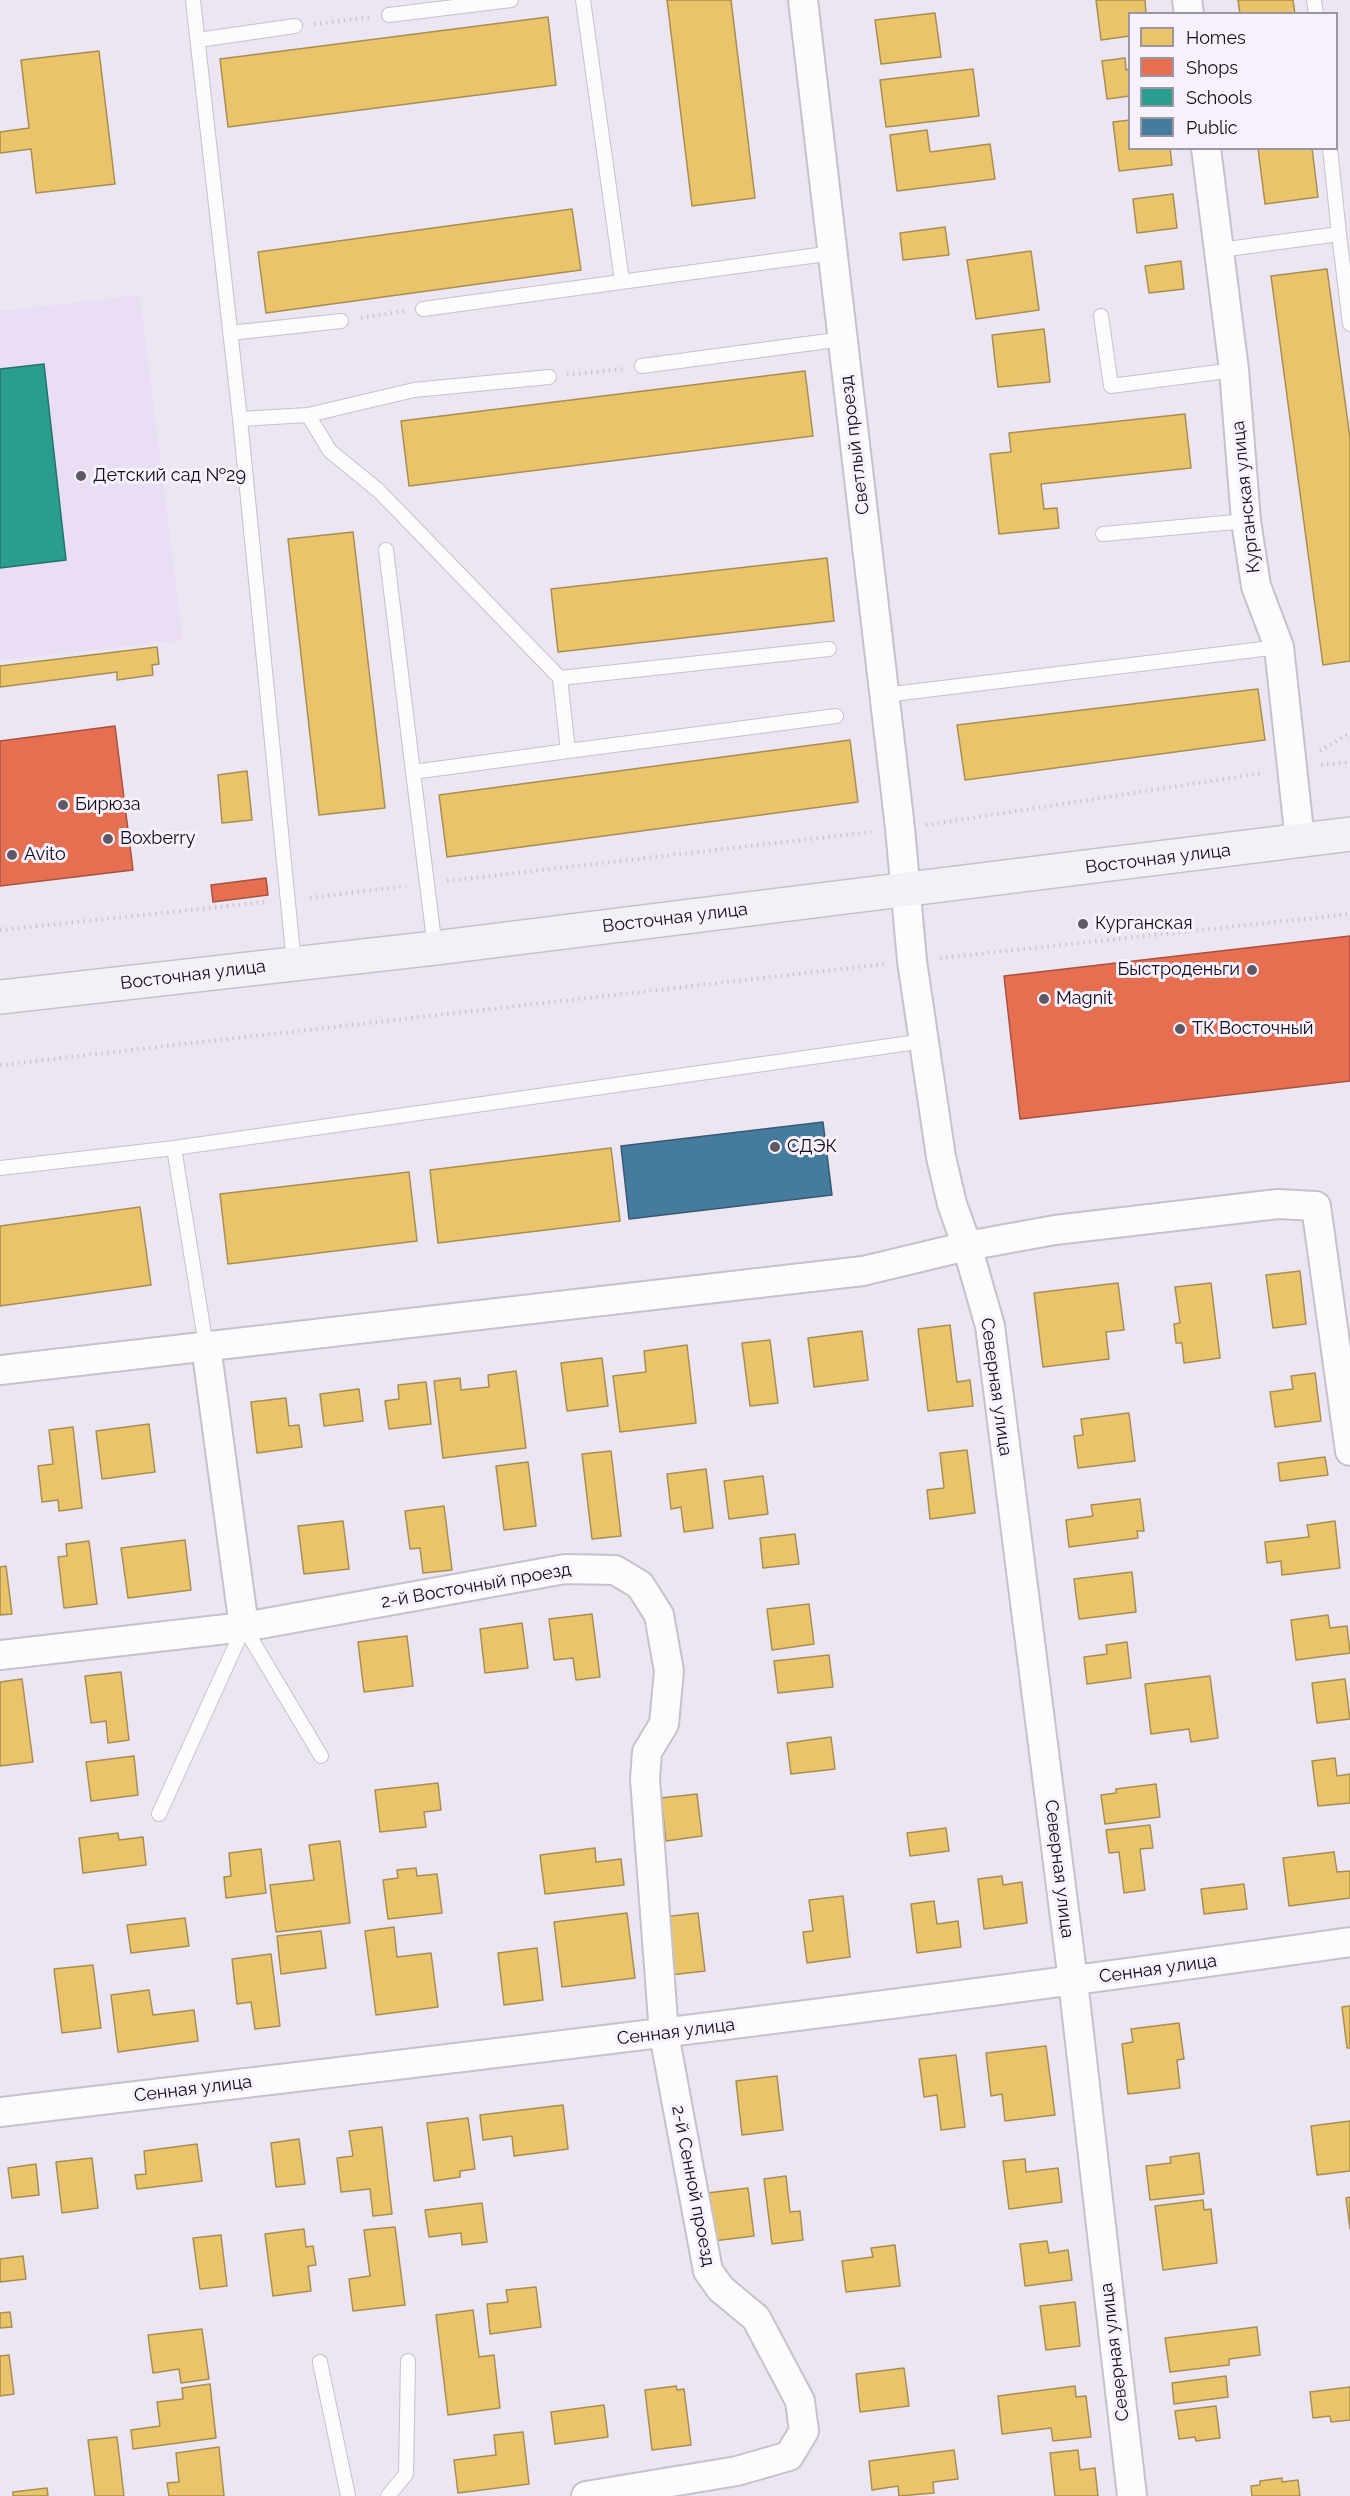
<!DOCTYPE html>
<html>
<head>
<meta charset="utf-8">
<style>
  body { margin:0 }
  #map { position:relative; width:1350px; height:2496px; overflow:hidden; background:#ece5f2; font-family:Raleway,sans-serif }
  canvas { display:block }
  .legend { position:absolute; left:1128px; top:12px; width:210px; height:138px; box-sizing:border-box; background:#f7f0fd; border:2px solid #9c96a1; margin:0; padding:8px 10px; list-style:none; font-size:18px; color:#130e16 }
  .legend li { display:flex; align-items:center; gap:12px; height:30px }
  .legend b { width:30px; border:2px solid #9c96a1 }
</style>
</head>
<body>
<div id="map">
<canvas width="1350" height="2496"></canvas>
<ul class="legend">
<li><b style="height:16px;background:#e9c46a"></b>Homes</li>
<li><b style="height:16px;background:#e76f51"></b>Shops</li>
<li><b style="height:16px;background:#2a9d8f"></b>Schools</li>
<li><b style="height:16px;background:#457b9d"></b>Public</li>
</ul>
</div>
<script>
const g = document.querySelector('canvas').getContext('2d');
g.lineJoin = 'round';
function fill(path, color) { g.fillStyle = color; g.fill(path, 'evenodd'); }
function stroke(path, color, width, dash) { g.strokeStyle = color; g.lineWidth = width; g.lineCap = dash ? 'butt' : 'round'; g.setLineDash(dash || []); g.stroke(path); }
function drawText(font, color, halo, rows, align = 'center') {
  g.font = font + ' Raleway,sans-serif'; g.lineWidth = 6; g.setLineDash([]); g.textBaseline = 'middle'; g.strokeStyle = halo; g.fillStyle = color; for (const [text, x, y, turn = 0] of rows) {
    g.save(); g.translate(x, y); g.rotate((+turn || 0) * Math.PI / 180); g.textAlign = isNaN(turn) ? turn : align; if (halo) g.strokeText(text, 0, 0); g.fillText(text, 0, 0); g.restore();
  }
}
fill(new Path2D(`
  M140,295l43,345 -183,20v-349z`), '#eadef4');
const homes = new Path2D(`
  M667,0h64l24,198 -63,8z
  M1096,0h49l1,14h-16v22l-29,4z
  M1238,0h55l2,14h-55z
  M935,13l6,44 -60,7 -6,-44z
  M548,17l8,68 -328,42 -8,-68z
  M99,51l16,133 -79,9 -5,-44 -31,4v-21l29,-4 -8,-68z
  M1125,58l1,12 4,-1v27l-23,3 -5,-38z
  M973,69l6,47 -93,11 -6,-47z
  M1130,120v28h40l2,17 -53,6 -6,-49z
  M927,130l3,22 60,-8 5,35 -98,12 -7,-56z
  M1258,148h54l6,49 -53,7z
  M1173,194l4,34 -40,5 -4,-34z
  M572,209l9,61 -315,43 -8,-61z
  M945,227l4,28 -46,5 -3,-27z
  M1031,251l8,59 -63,9 -9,-59z
  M1181,261l3,28 -35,4 -4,-27z
  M1327,269l23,169v223l-27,4 -52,-389z
  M1044,329l6,53 -52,5 -6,-52z
  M805,371l8,65 -404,50 -8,-65z
  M1185,414l6,54 -150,16 3,25 13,-1 2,20 -60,6 -9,-80 21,-2 -2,-19z
  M353,532l32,276 -66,7 -31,-276z
  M827,558l7,63 -276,31 -7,-63z
  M157,647l2,17 -7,1 1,10 -36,5v-8l-117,15v-21z
  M1258,689l7,51 -300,40 -8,-55z
  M850,740l8,62 -411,55 -8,-62z
  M247,771l5,49 -30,3 -4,-48z
  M611,1148l9,73 -182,22 -8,-73z
  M409,1172l8,69 -189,23 -8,-70z
  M140,1207l11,78 -151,21v-80z
  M1300,1271l6,53 -33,4 -7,-53z
  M1118,1283l6,47 -18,2 3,27 -66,8 -9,-74z
  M1211,1283l9,75 -36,5 -2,-20h-6l-2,-19 6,-1 -5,-36z
  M950,1325l7,57 13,-2 3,26 -45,5 -10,-82z
  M862,1331l6,49 -54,7 -6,-49z
  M770,1340l8,63 -28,3 -8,-63z
  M687,1345l9,78 -76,9 -7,-56 33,-4 -2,-21z
  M602,1358l6,48 -41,5 -6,-48z
  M516,1371l10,77 -83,10 -9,-77 26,-3 1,12 28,-3 -1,-12z
  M1315,1373l6,48 -46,6 -5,-35 23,-3 -2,-13z
  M426,1382l5,42 -42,5 -4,-28 14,-2 -1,-14z
  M359,1389l4,32 -39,5 -4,-32z
  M286,1398l3,28 10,-1 3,22 -45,6 -6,-51z
  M1129,1413l6,48 -57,7 -4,-32 9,-1 -2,-16z
  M149,1424l6,48 -53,7 -6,-48z
  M73,1427l9,81 -23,3 -1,-11 -16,2 -4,-36 15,-2 -4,-34z
  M967,1450l8,63 -45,6 -3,-29 17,-2 -4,-35z
  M611,1451l10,85 -29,3 -10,-85z
  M1325,1457l3,18 -48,6 -2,-18z
  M528,1462l8,64 -32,4 -8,-64z
  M706,1469l7,59 -29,4 -3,-25 -10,2 -4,-35z
  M763,1476l5,38 -39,5 -5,-38z
  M1140,1499l4,32h-7l1,7 -69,9 -3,-27 27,-4 -2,-11z
  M444,1506l8,64 -29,3 -3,-25 -10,1 -5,-38z
  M343,1521l6,48 -45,5 -6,-48z
  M1335,1521l5,47 -58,7 -1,-14 -14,2 -2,-21 44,-5 -2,-12z
  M795,1534l4,30 -36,4 -3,-30z
  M185,1540l6,50 -63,8 -7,-50z
  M89,1541l8,63 -33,4 -6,-51 9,-1 -1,-12z
  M6,1566l6,48 -12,1v-48z
  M1132,1572l4,40 -57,7 -5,-40z
  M809,1604l5,40 -42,6 -5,-41z
  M592,1614l8,63 -24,3 -3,-22 -19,2 -5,-41z
  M1328,1615l2,13 17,-2 3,27 -54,7 -5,-40z
  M522,1623l6,45 -43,5 -5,-44z
  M407,1636l6,50 -49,6 -6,-50z
  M1127,1642l4,36 -44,6 -3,-27 23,-3 -1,-9z
  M829,1655l4,32 -55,6 -4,-32z
  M121,1672l8,68 -21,3 -2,-22 -15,2 -6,-47z
  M1210,1676l8,62 -27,4 -2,-13 -38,5 -6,-50z
  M22,1679l11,83 -33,4v-84z
  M1345,1679l5,40 -33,4 -5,-40z
  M831,1737l4,32 -44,5 -4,-31z
  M134,1756l4,39 -47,6 -5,-39z
  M1335,1758l2,18 13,-2v29l-32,3 -6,-45z
  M438,1783l3,27 -17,2 2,15 -46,5 -5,-42z
  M1156,1784l4,33 -55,7 -4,-29 15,-2v-4z
  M697,1794l5,42 -36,5 -5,-43z
  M1150,1825l3,23 -13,1 5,41 -21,3 -5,-41 -10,1 -3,-23z
  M946,1828l3,23 -39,5 -3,-23z
  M118,1833l1,7 24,-3 3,28 -63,8 -4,-35z
  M340,1841l10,82 -74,9 -6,-47 44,-5 -5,-35z
  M595,1848l1,14 25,-3 3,26 -79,9 -5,-39z
  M261,1849l5,44 -40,5 -2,-21 7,-1 -2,-23z
  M1334,1852l3,20 13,-1v27l-61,8 -6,-48z
  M416,1868l1,8 20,-2 5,39 -54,6 -5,-39 15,-2 -1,-8z
  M1002,1876l1,9 19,-3 5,41 -43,6 -6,-50z
  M1244,1884l3,25 -43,5 -3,-25z
  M843,1896l7,61 -43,6 -4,-31 10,-1 -4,-31z
  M934,1901l3,23 21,-3 3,26 -44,6 -6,-49z
  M627,1913l8,65 -73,9 -8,-65z
  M698,1913l7,58 -35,4 -7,-58z
  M185,1918l4,28 -58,7 -4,-28z
  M394,1927l3,30 34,-4 7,54 -62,8 -11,-84z
  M321,1931l5,37 -45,6 -4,-38z
  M537,1948l6,52 -39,5 -6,-52z
  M271,1954l9,72 -25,3 -4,-27 -14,2 -5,-45z
  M93,1965l8,63 -39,5 -8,-64z
  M149,1990l4,25 41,-5 4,31 -80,11 -7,-57z
  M1350,2006v42h-3l-5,-41z
  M1179,2023l5,36 -7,1 3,28 -52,6 -6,-50 11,-2 -2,-13z
  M1046,2046l9,69 -50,6 -3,-27 -11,2 -5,-43z
  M956,2055l9,72 -24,3 -4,-35 -13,2 -5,-38z
  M777,2076l6,54 -41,5 -6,-54z
  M563,2105l5,44 -54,7 -2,-20 -29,4 -3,-25z
  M468,2118l7,51 -15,2v6l-26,4 -7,-58z
  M1350,2121v50l-33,4 -6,-49z
  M382,2127l10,87 -19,2 -3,-27 -29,3 -4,-34 16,-2 -4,-25z
  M299,2139l6,45 -29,3 -5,-44z
  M197,2144l5,37 -65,8 -2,-14 11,-1 -2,-23z
  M1199,2153l5,41 -54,6 -4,-34 25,-3 -1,-6z
  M92,2158l6,50 -36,5 -6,-51z
  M1025,2159l1,13 32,-4 4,34 -53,7 -6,-48z
  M36,2164l3,31 -27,3 -4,-30z
  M786,2176l4,36 10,-1 3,29 -31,4 -8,-65z
  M748,2188l6,48 -41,5 -6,-48z
  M1350,2197v32l-4,-31z
  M1203,2200l1,10 7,-1 6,54 -54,7 -8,-64z
  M482,2203l5,39 -25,3 -1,-12 -32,4 -4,-27z
  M395,2227l10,78 -52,6 -4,-32 21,-3 -6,-46z
  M304,2229l2,18 7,-1 3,19 -8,1 3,25 -38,5 -8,-62z
  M221,2235l6,51 -27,3 -7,-51z
  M1047,2241l2,12 19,-3 4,30 -47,6 -5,-42z
  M895,2245l5,41 -54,6 -4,-31 31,-4 -2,-9z
  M23,2256l3,23 -26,3v-23z
  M536,2287l5,40 -51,7 -3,-30 21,-2 -2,-12z
  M1075,2302l5,44 -34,4 -6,-44z
  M473,2310l6,47 15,-2 6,53 -52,7 -12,-100z
  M10,2312l2,15 -12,1v-15z
  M1257,2327l3,28 -31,4v6l-59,7 -5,-34z
  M202,2329l7,50 -28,4 -2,-14 -26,4 -5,-38z
  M9,2355l5,39 -14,2v-40z
  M904,2368l5,38 -49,6 -4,-38z
  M1226,2376l2,21 -54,7 -2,-21z
  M210,2384l6,54 -83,11 -2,-19 29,-4 -3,-24 26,-3 -1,-11z
  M676,2386l1,4 7,-1 7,56 -39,5 -7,-60z
  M1075,2386l1,11 10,-1 5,41 -38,4 -2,-13 -49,6 -4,-38z
  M1350,2387v33l-19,2 -1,-6 -17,2 -3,-26z
  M604,2405l4,32 -53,7 -4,-32z
  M1216,2406l4,32 -24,3 -1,-4 -16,2 -4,-28z
  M523,2432l6,52 -71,9 -4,-33 42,-5 -2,-20z
  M117,2437l7,59h-29l-7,-56z
  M219,2447l5,49h-55l-2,-13 12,-1 -3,-29z
  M954,2450l4,29 -25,3 1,11 -35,3 -1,-10 -26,4 -3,-29z
  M1078,2450l2,20 15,-2 3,28h-43l-5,-43z
  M1282,2478v4l16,-2 2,16h-48l-1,-10 9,-1v-4z
  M47,2488l1,8h-35v-4z`);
fill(homes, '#e9c46a');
stroke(homes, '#a98d51', 1.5);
const shops = new Path2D(`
  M115,726l18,144 -133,16v-145z
  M266,878l2,17 -55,7 -2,-17z
  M1350,936v145l-330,38 -16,-143z`);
fill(shops, '#e76f51');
stroke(shops, '#a7523f', 1.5);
const schools = new Path2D(`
  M44,364l22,196 -66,8v-199z`);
fill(schools, '#2a9d8f');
stroke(schools, '#23726b', 1.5);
const public = new Path2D(`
  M823,1122l9,73 -203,24 -8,-73z`);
fill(public, '#457b9d');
stroke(public, '#365a74', 1.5);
const service = new Path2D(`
  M193,0l47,419 54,544
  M583,0l39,281
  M1314,0l2,14
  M389,15l122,-15
  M198,40l97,-14
  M1330,148l9,86
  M1220,250l119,-16 11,90
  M423,309l410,-56
  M1101,316l10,70 123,-16
  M230,333l111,-12
  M642,366l201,-27
  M308,415l22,36 49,40 181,187 8,73 268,-35
  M240,419l68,-4 106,-25 135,-13
  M1103,534l143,-13
  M386,550l27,222
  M560,678l269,-29
  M885,695l394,-48
  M435,948l-22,-176 155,-21
  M174,1148l32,198
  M0,1168l174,-20 750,-107
  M244,1627l77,129
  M159,1814l85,-187
  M320,2362l28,134
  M388,2496l18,-22 2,-113`);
const minor = new Path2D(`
  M803,0l97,828 12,133 29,196 11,47 15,42 23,80 83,655 59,515
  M1187,0l2,14
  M1206,148l28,222 12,151 10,65 23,61 21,194
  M206,1346l38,281
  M0,1370l863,-99 104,-25 88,-16 223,-26 38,2 34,245
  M0,1655l244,-28 321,-58 50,1 25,15 19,30 10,56 -5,53 -17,28 -2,27 19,255 44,237 13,18 35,29 44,83 4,30 -15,25 -52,15 -151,25
  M0,2112c451,-53 901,-106 1350,-170`);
const secondary = new Path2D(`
  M0,997l435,-49 915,-114`);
stroke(service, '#c7c1cb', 16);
stroke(minor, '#c7c1cb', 32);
stroke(secondary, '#c7c1cb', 36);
stroke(new Path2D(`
  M314,24l55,-7
  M361,318l43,-7
  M567,375l56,-6
  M1320,751l30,-18
  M1321,765l29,-3
  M926,825l337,-52
  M447,881l424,-49
  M310,898l96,-12
  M0,930l266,-28
  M940,958l410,-44
  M0,1065l885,-101`), '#cbc8cd', 4, [1.5, 4.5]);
stroke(service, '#fcfbfd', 14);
stroke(minor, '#fcfbfd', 28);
stroke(secondary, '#f2f1f5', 33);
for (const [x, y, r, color] of [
  [81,476,6,"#5f5963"],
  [63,805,6,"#5f5963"],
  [108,839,6,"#5f5963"],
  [12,855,6,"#5f5963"],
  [1083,924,6,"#5f5963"],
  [1252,970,6,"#5f5963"],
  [1044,999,6,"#5f5963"],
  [1180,1029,6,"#5f5963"],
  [775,1147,6,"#5f5963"]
]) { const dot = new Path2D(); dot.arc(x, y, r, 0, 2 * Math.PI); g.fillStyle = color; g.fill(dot); stroke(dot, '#f7f0fd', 2); }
drawText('18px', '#130e16', '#f7f0fd', [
  ["Светлый проезд",855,445,-97],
  ["Курганская улица",1246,497,-96],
  ["Восточная улица",1158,859,-7],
  ["Восточная улица",675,918,-7],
  ["Восточная улица",193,975,-7],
  ["Северная улица",996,1387,82],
  ["2-й Восточный проезд",476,1586,-10],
  ["Северная улица",1059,1869,83],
  ["Сенная улица",1158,1969,-8],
  ["Сенная улица",676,2032,-7],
  ["Сенная улица",193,2089,-7],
  ["2-й Сенной проезд",693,2186,79],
  ["Северная улица",1115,2352,-97]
]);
drawText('18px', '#130e16', '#f7f0fd', [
  ["Детский сад №29",93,476],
  ["Бирюза",75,805],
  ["Boxberry",120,839],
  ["Avito",24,855],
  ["Курганская",1095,924],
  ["Быстроденьги",1240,970,"right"],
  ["Magnit",1056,999],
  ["ТК Восточный",1192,1029],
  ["СДЭК",787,1147]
], 'left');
</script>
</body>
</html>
